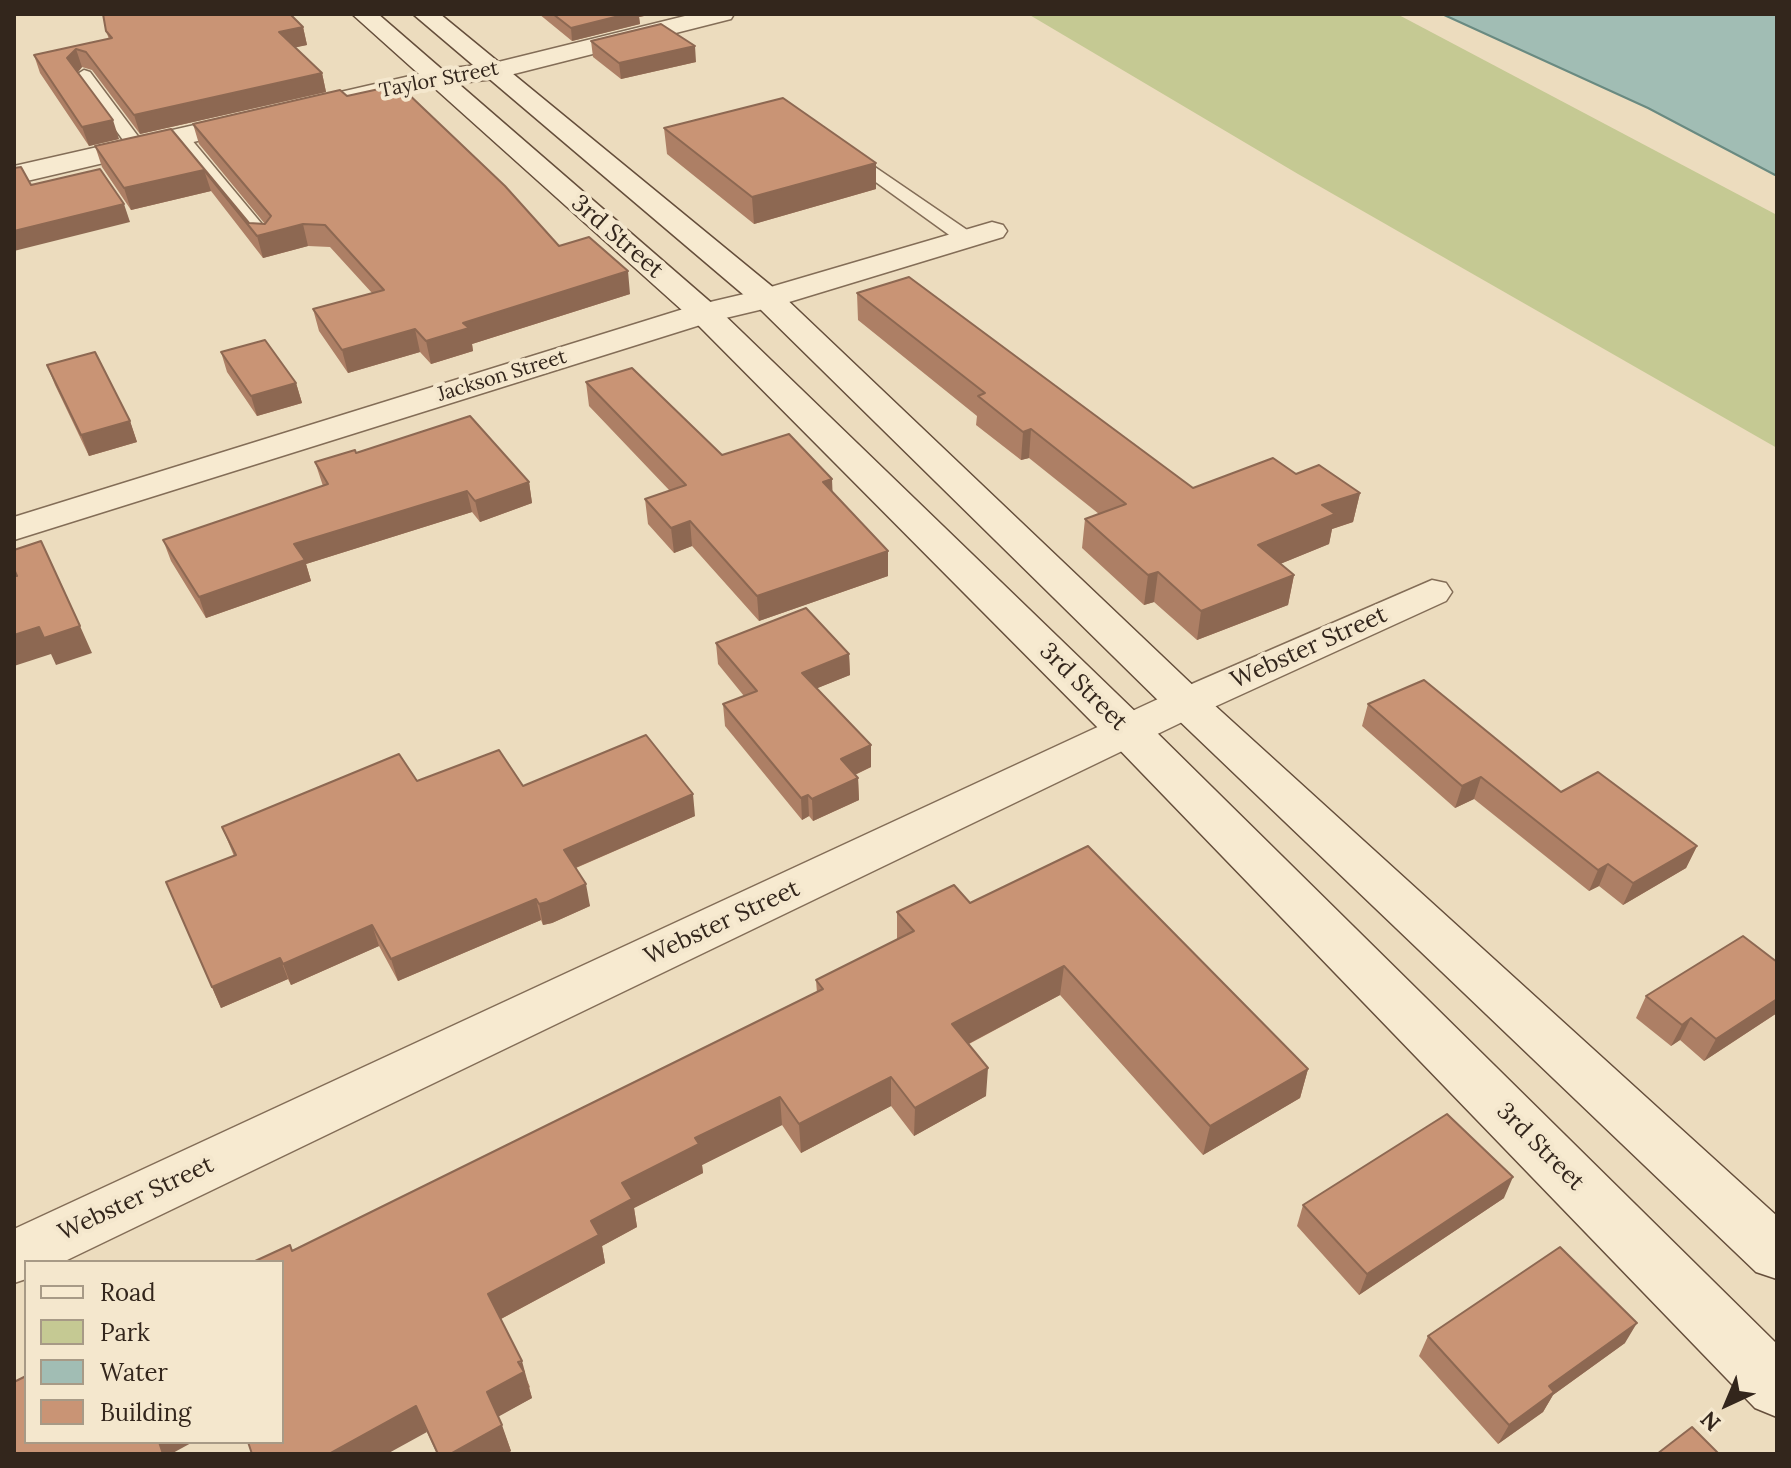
<!DOCTYPE html>
<html>
<head>
<meta charset="utf-8">
<style>
  body { margin:0 }
  #map { position:relative; width:1791px; height:1468px; overflow:hidden; background:#ecdcbe; font-family:Lora,serif }
  canvas { display:block }
  .frame { position:absolute; inset:0; border:16px solid #33261c; pointer-events:none }
  .legend { position:absolute; left:24px; top:1260px; width:260px; height:184px; box-sizing:border-box; background:#f4e7cd; border:2px solid #a79a86; margin:0; padding:10px 14px; list-style:none; font-size:24px; color:#33261c }
  .legend li { display:flex; align-items:center; gap:16px; height:40px }
  .legend b { width:40px; border:2px solid #a79a86 }
  .north { position:absolute; left:1687px; top:1364px; width:80px; height:80px; -webkit-text-stroke:6px #f4e7cd; paint-order:stroke; rotate:224deg; font-size:22px; font-weight:700; line-height:32px; text-align:center; color:#33261c }
  .north::after { content:''; display:block; margin:auto; width:28px; height:36px; background:#33261c; clip-path:polygon(50% 0,100% 100%,50% 72%,0 100%) }
</style>
</head>
<body>
<div id="map">
<canvas width="1791" height="1468"></canvas>
<div class="frame"></div>
<ul class="legend">
<li><b style="height:10px;background:#f7ead0"></b>Road</li>
<li><b style="height:22px;background:#c5c993"></b>Park</li>
<li><b style="height:22px;background:#a1bdb4"></b>Water</li>
<li><b style="height:22px;background:#c99475"></b>Building</li>
</ul>
<div class="north">N</div>
</div>
<script>
const g = document.querySelector('canvas').getContext('2d');
g.lineJoin = 'round';
function fill(path, color) { g.fillStyle = color; g.fill(path, 'evenodd'); }
function stroke(path, color, width, dash) { g.strokeStyle = color; g.lineWidth = width; g.lineCap = dash ? 'butt' : 'round'; g.setLineDash(dash || []); g.stroke(path); }
function drawText(font, color, halo, rows, align = 'center') {
  g.font = font + ' Lora,serif'; g.lineWidth = 8; g.setLineDash([]); g.textBaseline = 'middle'; g.strokeStyle = halo; g.fillStyle = color; for (const [text, x, y, turn = 0] of rows) {
    g.save(); g.translate(x, y); g.rotate((+turn || 0) * Math.PI / 180); g.textAlign = isNaN(turn) ? turn : align; if (halo) g.strokeText(text, 0, 0); g.fillText(text, 0, 0); g.restore();
  }
}
fill(new Path2D(`
  M1028,14h369l380,201v233l-479,-274z`), '#c5c993');
const water = new Path2D(`
  M1442,14h335v162l-129,-68z`);
fill(water, '#a1bdb4');
stroke(water, '#698a81', 2);
const service = new Path2D(`
  M84,70l6,2 53,71 3,4 -3,4h-12l-55,-76z
  M180,132l6,1 85,102 3,4 -3,4h-14l-86,-106z
  M847,148l126,86 3,4 -3,4h-14l-118,-85 -3,-4z`);
const minor = new Path2D(`
  M693,14h41l-3,5 -237,60 -58,7 -113,26 -9,-2 -4,-6 4,-6 9,-2 113,-26 58,-7z
  M256,111l10,2 3,6 -3,6 -252,59v-18z
  M992,222l11,3 4,6 -4,6 -227,69 -63,15 -699,219v-23l679,-211 64,-15z
  M1432,580l14,3 6,9 -6,9 -245,112 -1138,549h-37v17l-12,4v-54l1157,-536z`);
const secondary = new Path2D(`
  M352,14h26l337,292 429,414 633,624v73l-22,-9 -643,-666 -419,-422z
  M413,14h27l340,279 421,400 576,523v63l-21,-7 -585,-559 -413,-406z`);
stroke(service, '#836d57', 3);
stroke(minor, '#836d57', 3);
stroke(secondary, '#654e3b', 3);
fill(service, '#f7ead0');
fill(minor, '#f7ead0');
fill(secondary, '#f7ead0');
fill(new Path2D(`
  M539,14h115l-15,3 1,7 -68,17z
  M303,27l4,18 -12,2 27,26 4,19 -186,42 -48,-64 -10,-3 -4,5 41,67 -30,7 -49,-73 -6,-18 75,-16 -3,-8z
  M591,41l105,21 -75,17 -28,-22z
  M347,96l212,150 71,48 -158,50 1,7 -42,13 -11,-12 -72,21 -29,-42 -6,-22 59,-16 -42,-46 -22,-1 -45,12 -52,-67 -80,19 -29,-43 -7,-21 76,-17 78,94 16,1 -66,-80 -6,-20z
  M664,128l212,61 -122,35 -87,-70z
  M857,293l336,195 103,-14 64,19 -7,29 -21,7 -3,15 -49,20 14,11 -6,30 -91,35 -43,-38 -10,3 -62,-57 3,-29 14,-5 -70,-56 -8,2 -45,-35 1,-9 -119,-96z
  M221,352l75,31 6,20 -45,13 -30,-44z
  M47,365l83,56 7,21 -48,14 -34,-71z
  M586,382l136,73 111,37 55,59v25l-129,45 -67,-75 -18,7 -26,-29 -3,-25 25,-8 -81,-85z
  M356,453l173,29 3,21 -52,19 -8,-10 -166,52 5,17 -105,37 -35,-57 -8,-21 160,-54 -8,-24z
  M716,643l133,11 1,21 -33,13 54,57v22l-16,8 3,3 1,22 -46,21 -4,-5 -7,4 -77,-94 -2,-22 21,-8 -26,-32z
  M1368,704l193,88 136,54 -11,22 -63,37 -24,-19 -10,5 -115,-92 -19,9 -93,-82z
  M417,781l106,5 172,30 -119,52 14,38 -38,17 -9,2 -2,-5 -143,61 -19,-35 -88,39 -3,-6 -67,29 -55,-126 68,-26 -12,-29z
  M970,903l338,166 -8,29 -97,57 -143,-160 -91,49 17,52 -72,40 -23,-30 -90,47 -19,-28 -80,40 1,8 -69,35 3,19 -35,19 3,17 -104,56 29,68 -1,1 3,10 -34,18 13,35 -5,3h-69l-10,-22 -135,-181 525,-258 -1,-13 81,-40v-28z
  M1777,962v51l-73,48 -24,-21 -9,6 -35,-28 10,-22z
  M1504,1198l-145,97 -62,-69 6,-21z
  M1428,1336l197,7 -72,52 -10,17 -45,32 -79,-88z`), '#ad7f65');
fill(new Path2D(`
  M627,14h27l-15,3 1,7 -68,17 -1,-13z
  M303,27l4,18 -23,5 -5,-18z
  M695,46l1,16 -75,17 -2,-16z
  M76,49l6,18 -8,10 -7,-19z
  M322,73l4,19 -186,42 -6,-19z
  M113,120l6,19 -30,7 -7,-19z
  M876,163v26l-122,35 -2,-27z
  M204,170l7,21 -80,19 -7,-22z
  M124,204l6,18 -116,29v-20z
  M303,224l5,22 -45,12 -6,-22z
  M628,271l2,23 -158,50 1,7 -42,13 -5,-23 37,-18z
  M415,329l5,23 -72,21 -6,-23z
  M296,383l6,20 -45,13 -6,-20z
  M130,421l7,21 -48,14 -8,-21z
  M1031,429l-2,29 -8,2 2,-28z
  M832,479l1,24 -10,-21z
  M529,482l3,21 -52,19 -5,-21z
  M467,491l5,21 -166,52 5,17 -105,37 -7,-21 95,-53z
  M1360,493l-7,29 -21,7 -3,15 -76,31 5,-30 64,-40z
  M690,521l2,25 -18,7 -3,-25z
  M888,551v25l-129,45 -2,-25z
  M1158,572l-4,30 -10,3 4,-30z
  M1294,575l-6,30 -91,35 4,-29z
  M80,626l12,27 -36,12 -5,-11 -37,12v-31l25,-8z
  M849,654l1,21 -47,19 -1,-21z
  M871,745v22l-30,14v-22z
  M1481,777l-7,22 -19,9 7,-22z
  M858,778l1,22 -46,21 -1,-22z
  M693,794l2,22 -127,55 -4,-21z
  M808,795l1,21 -7,4 -1,-22z
  M1697,846l-11,22 -63,37 10,-22z
  M1608,864l-9,22 -10,5 9,-21z
  M586,884l4,22 -38,17 -9,2 -4,-21z
  M536,899l5,21 -143,61 -7,-22z
  M372,925l7,21 -88,39 -8,-21z
  M280,958l8,21 -67,29 -9,-21z
  M1064,966l-4,29 -109,58 1,-29z
  M1777,999v14l-73,48 12,-22z
  M1691,1018l-11,22 -9,6 11,-21z
  M988,1068l-2,28 -72,40 1,-28z
  M1308,1069l-8,29 -97,57 7,-29z
  M891,1077v29l-90,47 -2,-29z
  M780,1097l2,28 -80,40 1,8 -69,35 3,19 -35,19 3,17 -108,58 -9,-27 103,-73 31,-38 73,-45z
  M1513,1177l-9,21 -145,97 8,-21z
  M1637,1323l-12,20 -72,52 -10,17 -45,32 11,-19 40,-39z
  M522,1361l10,37 -36,20 -9,-26z
  M416,1406l11,26 -40,22h-58z
  M502,1425l9,26 -5,3h-56z
  M159,1442h34l-22,12h-8z`), '#8d6852');
const building = new Path2D(`
  M103,14h187l13,13 -24,5 43,41 -188,42 -48,-63 -10,-3 -9,9 46,62 -31,7 -48,-72 78,-17 -6,-7z
  M553,14h74l-56,14z
  M661,24l34,22 -76,17 -28,-22z
  M402,88l103,98 54,60 30,-9 39,34 -165,52 6,5 -43,13 -11,-12 -73,21 -29,-41 71,-19 -59,-65 -22,-1 -46,12 -53,-66 -80,18 -29,-42 76,-17 78,94 16,1 6,-8 -78,-92 147,-34 7,6 32,-7 4,3z
  M783,98l93,65 -124,34 -88,-69z
  M21,167l10,18 69,-16 24,35 -110,27v-63z
  M909,277l284,211 80,-30 23,16 23,-9 41,28 -38,12 13,9 -77,31 36,30 -93,36 -43,-39 -10,3 -63,-56 41,-15 -95,-75 -8,3 -45,-36 7,-3 -128,-100z
  M265,340l31,43 -45,13 -30,-44z
  M95,352l35,69 -49,14 -34,-70z
  M632,368l90,87 67,-21 43,45 -9,3 65,69 -131,45 -67,-75 -19,7 -26,-29 41,-14 -100,-103z
  M470,416l59,66 -54,19 -8,-10 -173,53 11,16 -106,37 -36,-57 165,-56 -13,-22 40,-12 1,3z
  M41,541l39,85 -36,12 -5,-11 -25,8v-59h3l-3,-7v-19z
  M806,608l43,46 -47,19 69,72 -30,14 17,19 -46,21 -4,-4 -7,3 -78,-94 34,-13 -41,-48z
  M1424,680l137,112 37,-20 99,74 -64,37 -25,-19 -10,6 -117,-93 -19,9 -94,-82z
  M646,735l47,59 -129,56 22,34 -39,18 -8,2 -3,-5 -145,60 -19,-34 -89,39 -3,-6 -68,29 -46,-105 70,-27 -14,-28 177,-73 18,27 82,-31 24,36z
  M1088,846l220,223 -98,57 -146,-160 -112,58 36,44 -73,40 -24,-31 -92,47 -19,-27 -85,41 4,6 -77,39 10,16 -41,22 8,14 -111,59 34,67 -4,1 6,10 -37,20 15,33 -52,29h-12l-22,-48 -87,48h-77l-4,-12h34v-180h-29l37,-17 2,6 531,-262 -7,-9 98,-49 -17,-19 57,-27 16,18z
  M1743,936l34,26v37l-61,40 -25,-21 -9,7 -36,-29z
  M1447,1114l66,63 -146,97 -64,-69z
  M1560,1247l77,76 -88,63 5,6 -45,33 -81,-89z
  M26,1376v66h133l4,12h-149v-72z
  M1692,1427l27,27h-62z`);
fill(building, '#c99475');
stroke(building, '#8d6852', 2);
drawText('20px', '#33261c', '#f4e7cd', [
  ["Taylor Street",439,80,-11],
  ["Jackson Street",502,376,-17]
]);
drawText('24px', '#33261c', '#f4e7cd', [
  ["3rd Street",617,237,41],
  ["Webster Street",1309,648,-24],
  ["3rd Street",1083,687,45],
  ["Webster Street",722,923,-25],
  ["3rd Street",1540,1147,45],
  ["Webster Street",136,1199,-25]
]);
</script>
</body>
</html>
